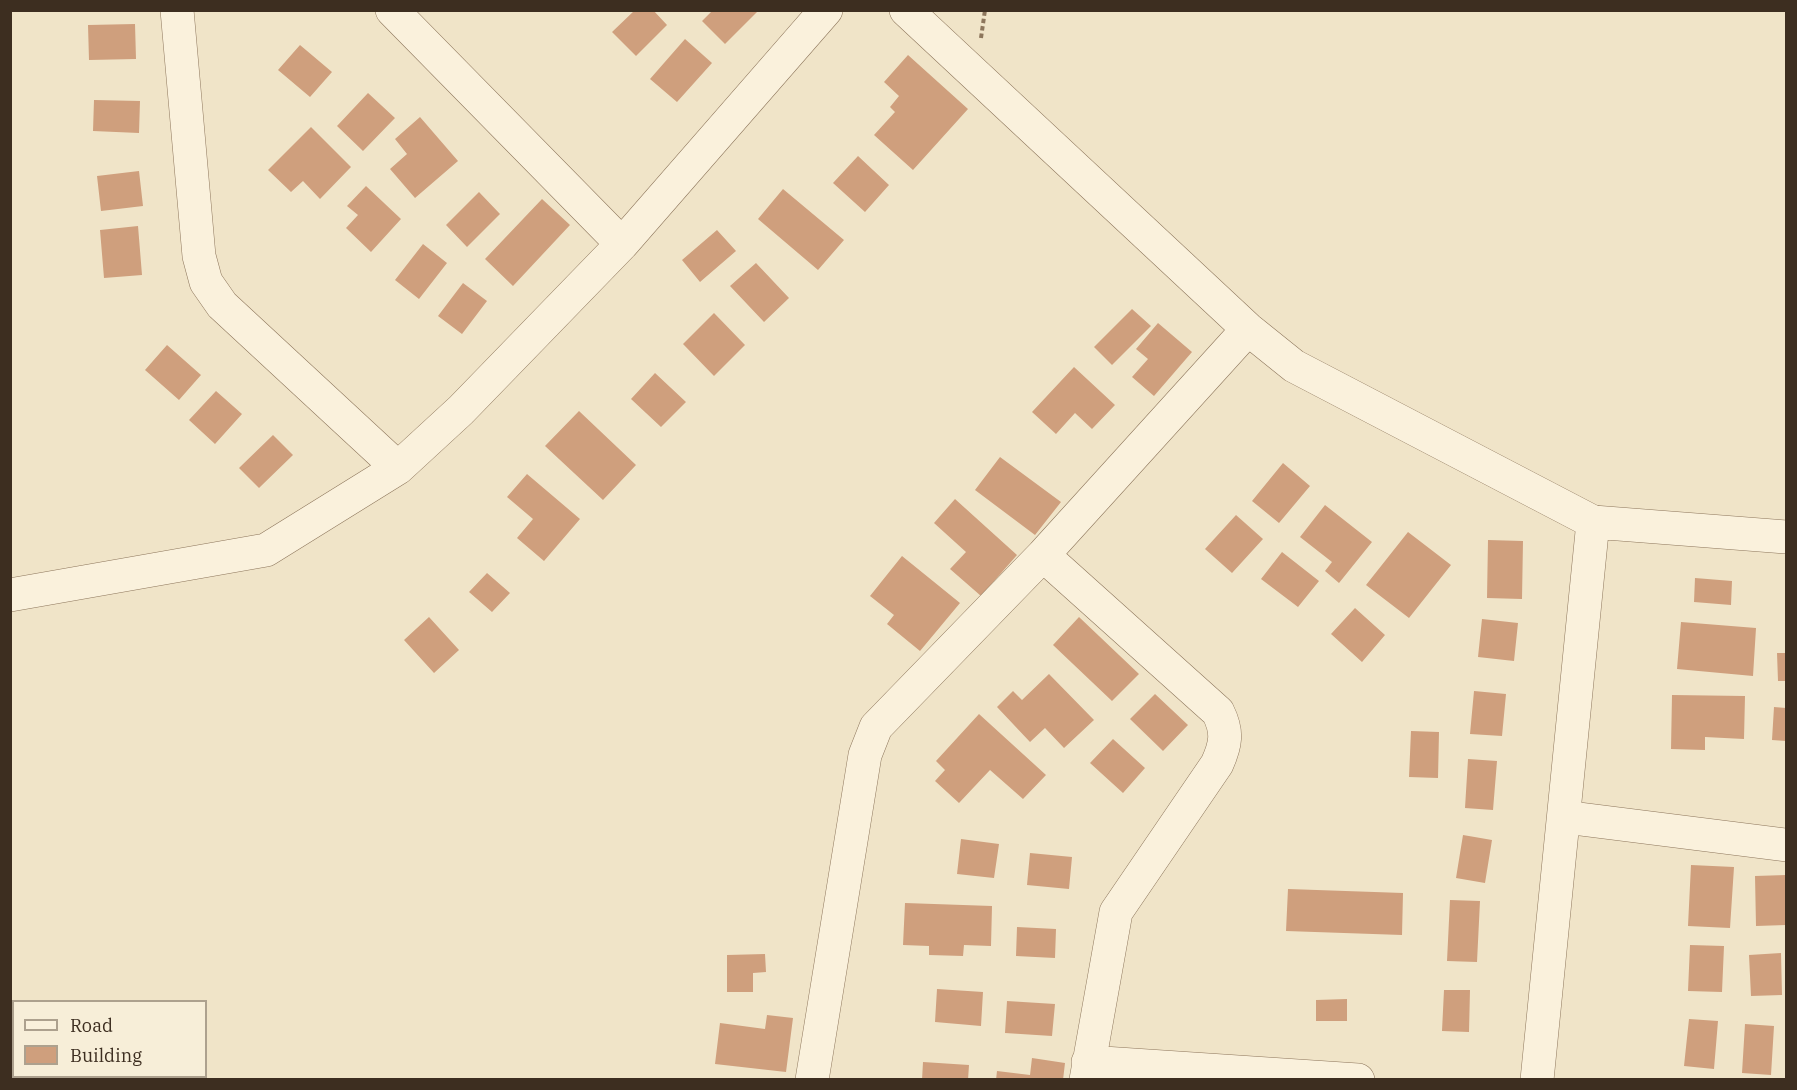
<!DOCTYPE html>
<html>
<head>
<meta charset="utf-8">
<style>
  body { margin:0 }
  #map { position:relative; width:1797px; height:1090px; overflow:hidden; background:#f0e4c8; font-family:"IBM Plex Serif",serif }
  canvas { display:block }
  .frame { position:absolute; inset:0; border:12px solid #3d2e20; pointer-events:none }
  .legend { position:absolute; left:12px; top:1000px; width:195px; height:78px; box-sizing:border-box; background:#f7eed8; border:2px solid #ada18e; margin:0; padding:8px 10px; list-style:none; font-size:18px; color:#3d2e20 }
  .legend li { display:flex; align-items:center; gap:12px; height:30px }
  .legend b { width:30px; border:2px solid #ada18e }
</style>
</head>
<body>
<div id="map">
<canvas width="1797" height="1090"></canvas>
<div class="frame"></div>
<ul class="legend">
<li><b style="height:8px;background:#faf1dc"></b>Road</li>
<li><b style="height:16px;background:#cf9f7d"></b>Building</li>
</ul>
</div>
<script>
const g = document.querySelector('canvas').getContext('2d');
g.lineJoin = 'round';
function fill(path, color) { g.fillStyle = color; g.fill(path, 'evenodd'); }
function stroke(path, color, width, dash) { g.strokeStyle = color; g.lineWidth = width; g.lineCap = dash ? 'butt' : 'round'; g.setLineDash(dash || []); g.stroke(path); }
fill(new Path2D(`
  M635,10h18l14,15 -31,31 -24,-24z
  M713,10h46l-34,34 -23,-23z
  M135,24l1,35 -47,1 -1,-35z
  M685,39l27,24 -35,39 -27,-23z
  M300,45l32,27 -22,25 -32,-27z
  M908,55l60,54 -55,61 -39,-35 21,-23 -5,-5 9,-11 -15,-14z
  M368,93l27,25 -32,33 -26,-25z
  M94,100l46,1 -1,32 -46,-2z
  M420,117l38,44 -43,37 -25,-29 17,-15 -12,-15z
  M311,127l40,40 -31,32 -17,-18 -12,11 -23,-22z
  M858,156l31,29 -24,27 -32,-29z
  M139,171l4,35 -42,5 -4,-35z
  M366,186l35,33 -30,33 -25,-24 12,-13 -11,-9z
  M783,189l61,51 -26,30 -60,-51z
  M479,192l21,22 -33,33 -21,-22z
  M542,199l28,26 -57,61 -28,-27z
  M138,226l4,49 -38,3 -4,-48z
  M717,230l19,21 -36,31 -18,-22z
  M423,244l24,19 -28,36 -24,-19z
  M756,263l33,35 -25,24 -34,-36z
  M463,283l24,18 -25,33 -24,-18z
  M1132,309l19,17 -39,39 -18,-18z
  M714,313l31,32 -31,31 -31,-32z
  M1158,323l34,29 -38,44 -22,-19 16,-18 -12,-10z
  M167,345l34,30 -22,25 -34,-30z
  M1074,367l41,38 -23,24 -17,-16 -19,21 -24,-22z
  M655,373l31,29 -25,25 -30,-28z
  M216,391l26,23 -27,30 -26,-24z
  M579,411l57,54 -33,35 -58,-54z
  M273,435l20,20 -34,33 -20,-20z
  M1000,457l61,45 -26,33 -60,-45z
  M1283,463l27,23 -31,37 -27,-22z
  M527,474l53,45 -36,42 -27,-23 16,-19 -26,-22z
  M955,499l62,56 -36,41 -31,-27 16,-17 -32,-29z
  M1325,505l47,37 -33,41 -14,-12 7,-9 -32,-25z
  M1236,515l27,24 -31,34 -27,-24z
  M1408,532l43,33 -42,53 -43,-33z
  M1488,540l35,1 -1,58 -35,-1z
  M1282,552l37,29 -21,26 -37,-28z
  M902,556l58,47 -40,48 -33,-27 7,-9 -24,-19z
  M487,573l23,20 -18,19 -23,-20z
  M1695,578l37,3 -1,24 -37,-3z
  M1355,608l30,27 -23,27 -31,-28z
  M429,617l30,33 -25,23 -30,-33z
  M1079,617l60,57 -27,27 -59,-56z
  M1482,619l36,4 -4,38 -36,-4z
  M1681,622l75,6 -3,48 -76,-7z
  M1777,653h9v28h-8z
  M1049,674l45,46 -30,28 -19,-20 -15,14 -33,-35 16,-16 9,9z
  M1474,691l32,3 -4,42 -32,-2z
  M1155,694l33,31 -25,26 -33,-32z
  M1672,695l73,1 -1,43 -39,-2v13l-34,-1z
  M1774,707l12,1v33l-14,-1z
  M979,714l67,61 -23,24 -33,-29 -31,33 -24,-22 10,-11 -9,-9z
  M1411,731l28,1 -1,46 -29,-1z
  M1113,739l32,29 -22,25 -33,-30z
  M1468,759l29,2 -4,49 -28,-2z
  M1463,835l29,5 -7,43 -29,-5z
  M961,839l38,5 -5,34 -37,-4z
  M1030,853l42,4 -3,32 -42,-4z
  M1691,865l43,2 -4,61 -42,-2z
  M1786,875v50l-30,1 -1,-50z
  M1288,889l115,4 -1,42 -116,-4z
  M1450,900l30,1 -3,61 -30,-1z
  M905,903l87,3 -1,40 -27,-1 -1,11 -34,-1v-9l-26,-1z
  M1017,927l39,2 -1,29 -39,-2z
  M1690,945l34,1 -2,46 -34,-1z
  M1781,953l1,42 -31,1 -2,-41z
  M765,954l1,18 -13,1v19h-26v-37z
  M937,989l46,3 -2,34 -46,-4z
  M1444,990h26l-1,42 -27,-1z
  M1347,999v22h-31v-21z
  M1007,1001l48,3 -3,32 -47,-3z
  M767,1015l26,3 -7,54 -71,-8 5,-41 45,6z
  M1689,1019l29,2 -4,48 -30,-3z
  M1745,1024l29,2 -3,49 -29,-2z
  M1032,1058l33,5 -2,17h-67l1,-9 33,4z
  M923,1062l46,3 -1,15h-46z`), '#cf9f7d');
const minor = new Path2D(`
  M177,10l22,246 7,26 16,23 176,163
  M392,10l230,234
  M906,10l342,319 46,37 299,156 193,15
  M1043,555l175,157c10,20 8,32 -1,52l-101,148 -30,168
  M10,595l256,-45 132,-82 63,-58 161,-166 204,-234
  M1564,817l222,28
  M1088,1062l270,18
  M812,1080l53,-325 11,-28 167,-172 205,-226
  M1537,1080l56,-558`);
stroke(minor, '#8d765c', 34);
stroke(new Path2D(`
  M981,38l4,-28`), '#8d765c', 4, [4.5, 3]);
stroke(minor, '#faf1dc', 33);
</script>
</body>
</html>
